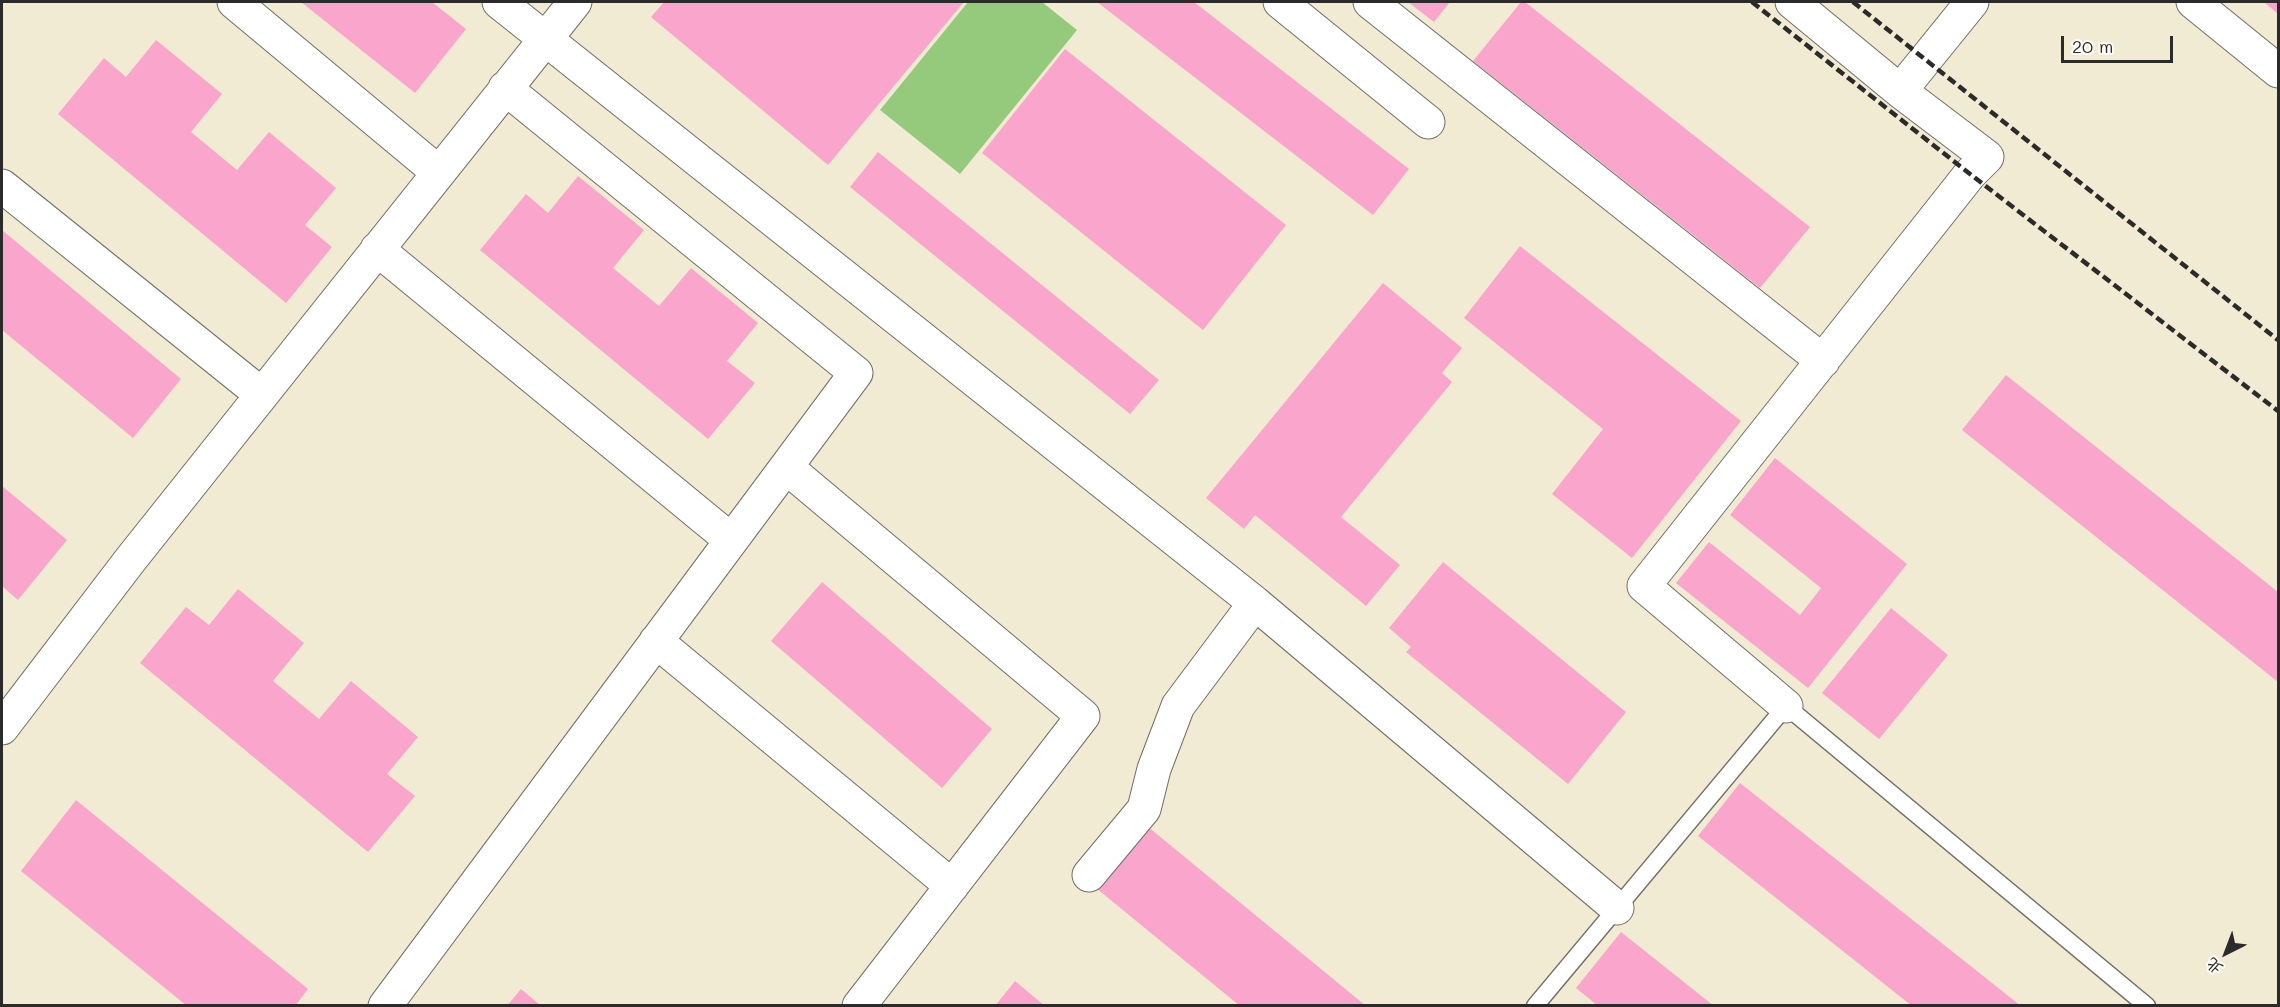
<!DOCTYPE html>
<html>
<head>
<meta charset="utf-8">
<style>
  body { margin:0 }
  #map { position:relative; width:2280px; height:1007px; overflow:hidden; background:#f2ebd3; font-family:Mali,"LXGW WenKai TC",sans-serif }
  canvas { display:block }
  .frame { position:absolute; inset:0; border:3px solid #2b2b2b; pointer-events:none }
  .north { position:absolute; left:2196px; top:923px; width:60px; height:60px; -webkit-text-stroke:4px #fdfcf7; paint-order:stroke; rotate:222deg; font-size:16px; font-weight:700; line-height:24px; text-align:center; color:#2b2b2b }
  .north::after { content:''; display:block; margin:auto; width:21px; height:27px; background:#2b2b2b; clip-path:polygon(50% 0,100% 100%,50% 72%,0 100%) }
  .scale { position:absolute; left:2061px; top:36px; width:112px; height:27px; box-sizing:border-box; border:3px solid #2b2b2b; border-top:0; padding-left:8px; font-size:18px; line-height:21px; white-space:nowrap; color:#2b2b2b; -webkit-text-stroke:4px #fdfcf7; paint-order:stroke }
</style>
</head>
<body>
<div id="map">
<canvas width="2280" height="1007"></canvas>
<div class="frame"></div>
<div class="north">北</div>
<div class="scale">20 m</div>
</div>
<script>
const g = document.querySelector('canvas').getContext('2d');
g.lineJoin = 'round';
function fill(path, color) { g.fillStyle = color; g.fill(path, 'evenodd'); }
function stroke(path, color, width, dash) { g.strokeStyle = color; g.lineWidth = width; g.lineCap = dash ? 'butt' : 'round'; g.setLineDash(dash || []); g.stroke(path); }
fill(new Path2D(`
  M968,2h74l35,28 -117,144 -80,-64z`), '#95ca7c');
fill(new Path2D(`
  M301,2h131l34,27 -51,64z
  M664,2h300l-136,163 -177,-148z
  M1097,2h97l215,167 -36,46z
  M1408,2h42l-16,20z
  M1521,2h4l285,225 -50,61 -287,-227z
  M2264,2h14v12z
  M156,40l66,54 -31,38 46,38 32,-38 67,56 -31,37 27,22 -46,56 -228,-189 46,-56 22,19z
  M1065,49l221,176 -83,105 -221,-177z
  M878,152l281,228 -29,34 -280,-227z
  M578,176l66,54 -31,38 46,38 32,-38 67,55 -31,38 28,22 -47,56 -228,-189 46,-56 22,19z
  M2,230l179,149 -48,59 -131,-108z
  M1520,246l221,175 -109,137 -80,-64 51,-65 -139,-111z
  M1383,283l79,65 -20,25 10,9 -111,135 59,48 -34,41 -111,-91 -11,14 -38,-31z
  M2006,375l272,217v90l-316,-252z
  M1775,458l132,106 -99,124 -132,-105 33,-41 91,73 21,-27 -91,-73z
  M2,486l65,54 -49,60 -16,-14z
  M1443,562l183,150 -58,72 -162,-132 5,-5 -22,-19z
  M822,582l170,147 -50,59 -171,-147z
  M238,589l66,54 -31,38 46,38 32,-38 67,56 -31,37 28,22 -47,56 -228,-189 46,-56 23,18z
  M1891,608l57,47 -69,84 -57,-46z
  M1740,783l281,223h-109l-214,-170z
  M76,800l232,189 -13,17h-108l-166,-135z
  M1147,826l219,180h-126l-144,-118z
  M1621,932l93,74h-116l-22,-18z
  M1015,981l30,25h-50z
  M521,989l20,17h-34z`), '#f9a5cc');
const service = new Path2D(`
  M1535,1006l251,-300 361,300`);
const minor = new Path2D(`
  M234,2l204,170
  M499,2l756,601 362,305
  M1280,2l148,120
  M1370,2l453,359
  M2193,2l85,69
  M1900,91l72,-89
  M2,186l259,208
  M377,249l354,291
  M786,467l297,249 -224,290
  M656,641l296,245
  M1786,706l-142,-120 326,-412 17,-17 -87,-66 -108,-89
  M2,728l129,-169 444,-557
  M1089,875l55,-66 10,-40 24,-63 77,-103
  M385,1006l471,-633 -351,-285`);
stroke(service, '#716e66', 19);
stroke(minor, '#716e66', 35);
stroke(service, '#fff', 16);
stroke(minor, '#fff', 33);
stroke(new Path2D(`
  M1752,2l218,172 308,237
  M1853,2l425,338`), '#2b2b2b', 4.5, [9, 4.5]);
</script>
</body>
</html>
